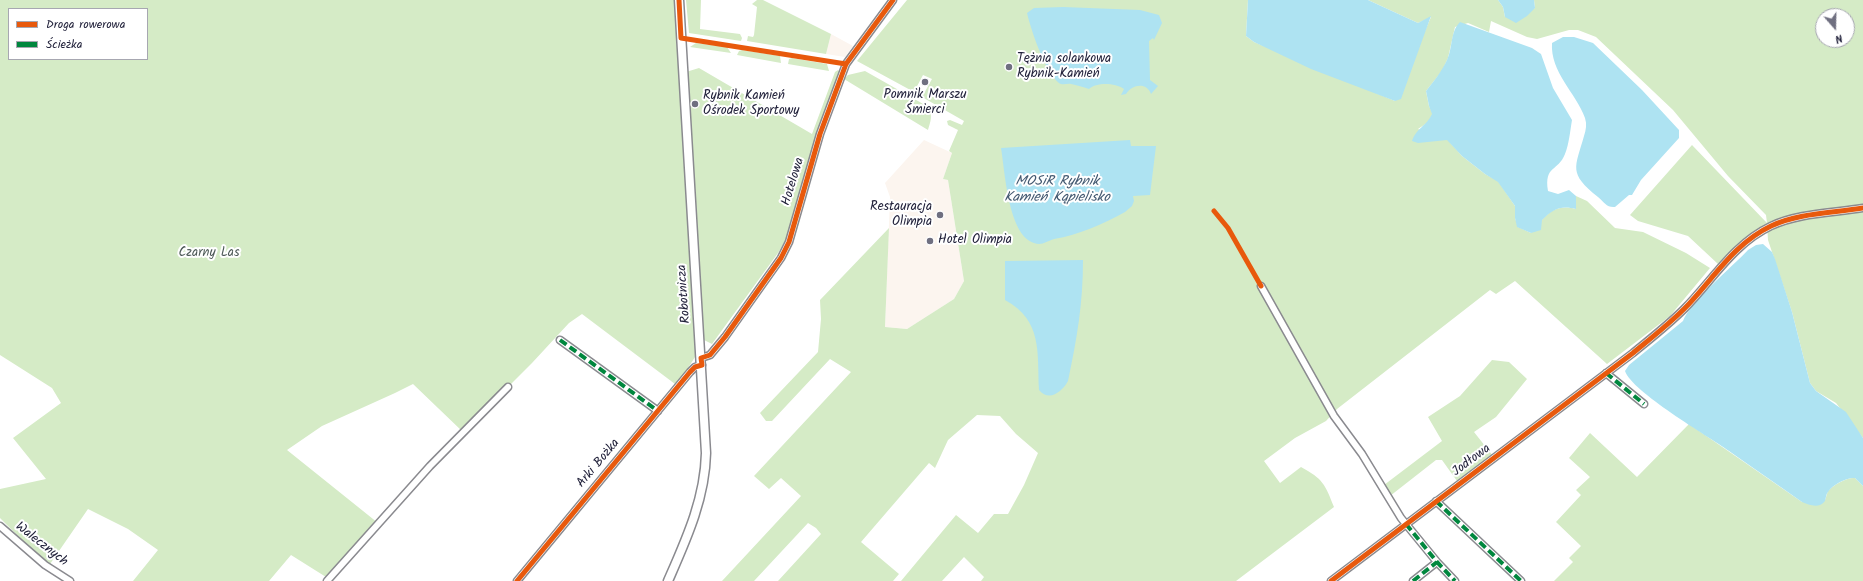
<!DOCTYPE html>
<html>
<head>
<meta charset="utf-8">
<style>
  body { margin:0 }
  #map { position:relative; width:1863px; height:581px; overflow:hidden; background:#fff; font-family:Kalam,sans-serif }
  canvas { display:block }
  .legend { position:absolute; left:8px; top:8px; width:140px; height:52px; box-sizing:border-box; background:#fff; border:1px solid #a7a7b1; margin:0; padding:5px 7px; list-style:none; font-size:12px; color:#22223b }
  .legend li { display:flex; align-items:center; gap:8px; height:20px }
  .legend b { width:20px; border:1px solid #a7a7b1 }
  .north { position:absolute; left:1815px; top:8px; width:40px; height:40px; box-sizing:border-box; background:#fff; border:1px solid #a7a7b1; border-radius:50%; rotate:160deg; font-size:11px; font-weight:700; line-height:16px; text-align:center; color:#22223b }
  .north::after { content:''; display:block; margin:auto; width:14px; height:18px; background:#6f6f80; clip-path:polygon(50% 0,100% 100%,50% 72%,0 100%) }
</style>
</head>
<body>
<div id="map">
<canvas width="1863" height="581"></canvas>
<ul class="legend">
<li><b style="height:5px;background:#e8590c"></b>Droga rowerowa</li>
<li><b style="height:5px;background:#00873e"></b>Ścieżka</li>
</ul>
<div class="north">N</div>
</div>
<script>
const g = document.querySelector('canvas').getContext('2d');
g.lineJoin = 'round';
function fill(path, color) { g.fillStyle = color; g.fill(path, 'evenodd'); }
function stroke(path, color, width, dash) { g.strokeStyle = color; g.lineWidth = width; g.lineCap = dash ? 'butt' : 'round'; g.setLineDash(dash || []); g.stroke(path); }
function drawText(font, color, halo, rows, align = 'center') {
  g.font = font + ' Kalam,sans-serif'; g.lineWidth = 4; g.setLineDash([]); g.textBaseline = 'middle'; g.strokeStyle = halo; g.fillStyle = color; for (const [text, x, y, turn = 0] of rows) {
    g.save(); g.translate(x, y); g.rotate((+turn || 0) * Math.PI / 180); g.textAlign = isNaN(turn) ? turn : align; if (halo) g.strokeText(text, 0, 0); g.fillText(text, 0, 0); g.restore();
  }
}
fill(new Path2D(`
  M831,34l22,12 -8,11 -19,-3z
  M924,140l28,13 -9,26 5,1 16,101 -10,18 -47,30 -22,-2 5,-130 -5,-14z`), '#fcf5ef');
fill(new Path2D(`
  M0,0h676l10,72 13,-4 113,66 23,-62 3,-2 2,2 -21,56 -31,108 -10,17 -66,91 -16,-8 -1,21 -7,11v3l-13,13 -93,-70 -13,9 -37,40 -69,69 -50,-48 -18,9 -73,33 -35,24 91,73 -52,54 -35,-22 -22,26h-136l25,-31 -30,-21 -40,-20 -38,55 -10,-6 -40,-40v-29l46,-10 -33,-41 48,-35 -9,-15 -52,-33zM9,9h138v50h-138z
  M686,0h15l-1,29 40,5 2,4 -1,3 -52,-8z
  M757,0h6l68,34 -5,20 -79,-13 1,-5 5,1 1,-2 3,-28 -5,-3z
  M907,0h341l-2,36 8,6 141,59 36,-84 -13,6 -50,-23h130l5,7 2,10 30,-9 -1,-8h329v438l-27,-35 -20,-12 -6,-8 -18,-71 -24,-72 -1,-15 -28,18 -21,21 -30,-28 -50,-15 -8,-6 62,-70 75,78 -1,-8 -38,-39 -55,-66 -77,-73 -18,-7h-9l-32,9 -10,-2 -36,-16 -2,11 -21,-9 -13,4 -7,31 -6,13 -16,20 3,15 4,8 -6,9 -9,6 29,10 15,17 23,18 13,7 17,25v12l3,9 13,6c14,-17 22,-30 45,-24v-13l11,5 28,27 28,4 43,21 24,15 -40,48 -63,48 -92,-83 -19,13 -6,-4 -153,119 -11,12 -31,17 -31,23 16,22 21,-16c22,12 24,17 33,40l-98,74h-255l3,-4 -20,-20 -22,24h-41l55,-66 22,18 16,-19h14l16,-29 14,-32 -22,-19 -16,-18 -23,-1 -29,25 -13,28 -6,-5 -68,79 38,32 -6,7h-115l43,-47 -5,-6 -8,-5 -54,58h-32l79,-85 -20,-18 -12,11 -15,-13 97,-104 -21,-13 -58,62h-6l-6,-8 58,-61 3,-33 -1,-19 69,-72 -4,99 22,2 47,-30 10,-18 -16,-101 -5,-1 9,-26 -3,-2 9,-21 -10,-5 -1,-4 3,-1 12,5 2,-4 -42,-24 10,-18 -9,-4 -9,17 -57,-31zM1823,16h24v24h-24z
  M696,43l31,4 4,6 -41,-6z
  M742,50l38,6 1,7 -44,-8 2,-4z
  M792,58l35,6 2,7 -41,-7 1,-5z
  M865,71l60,34c9,8 6,15 3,25l-84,-51 4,-4z
  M1492,360l17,2 18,17 -31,38 -22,15 19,24 -36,25 -15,-21h-6l-46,36 -6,-11 58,-44 -14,-24 32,-21z
  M1689,424l113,78 23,-2c1,-2 2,-7 3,-9 5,-6 19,-14 27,-13l8,8v95h-309l19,-19 -4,-4 12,-12 -25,-24 25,-27 -5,-5 14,-13 -21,-19 21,-25 47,44z`), '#d5ebc6');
fill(new Path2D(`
  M1248,0h120l50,23 13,-7 -30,83 -6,2 -84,-32 -57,-27 -8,-6z
  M1498,0h36l1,8 -8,8 -11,7 -11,-6 -2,-10z
  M1063,7l77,3 19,5 3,8 -8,17 -1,-2 -4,3 1,39 8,6 -7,8c-4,-12 -19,-10 -25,0l-5,1 3,-6c-9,-6 -27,-7 -35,0 -6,-2 -12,-4 -18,-5 -4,-1 -8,2 -12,-1 -14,-11 -28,-53 -32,-70l7,-5z
  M1460,22l72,26 9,6 12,34 19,32c-2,12 -3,24 -7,34 -7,18 -21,11 -17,37l10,3 11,-4 7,6v13c-15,-4 -23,0 -34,11l-1,10 -10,3 -14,-6 -2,-9v-12l-17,-24 -13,-8 -23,-18 -15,-16 -29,3 -6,-2c5,-14 14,-14 20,-27l-3,-8 -3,-15c8,-10 16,-20 21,-31 6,-13 3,-28 13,-38z
  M1563,37h11l19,6 49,47 37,40v8l-38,42 -9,15h-3l-14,12c-8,1 -11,-5 -17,-10 -30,-24 -23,-29 -14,-61 2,-6 3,-12 1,-18 -9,-25 -35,-46 -33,-75z
  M1130,140l1,6h25l-6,49 -17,1 1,5 -2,5 -7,6c-22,12 -46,23 -71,27 -7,2 -12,7 -20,4 -26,-8 -29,-72 -33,-95z
  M1763,244l9,8 3,7 17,53 18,71 6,8 30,21 17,26v48l-8,-8c-8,-1 -23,7 -27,14 -2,2 -2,6 -3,9 -6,8 -16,4 -23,1 -24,-17 -49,-34 -73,-51 -21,-15 -97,-59 -104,-80l4,-6 54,-44c6,-18 50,-55 65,-71l8,-5z
  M1083,260c0,44 -6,78 -15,121 -6,11 -19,21 -29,9 -2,-38 4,-69 -34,-90v-39z`), '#aee3f2');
const minor = new Path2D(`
  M1261,286l73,130 28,38 39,64 36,44 18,19
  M560,340l98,71
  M701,358l9,-3 15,-18 56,-79 8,-16 31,-108 26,-70 47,-64
  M1606,373l38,31
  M1436,501l85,80
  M0,526l45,39 25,16
  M327,581l103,-115 78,-79
  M517,581l173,-209 5,-5 7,-2
  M1331,581l302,-228c17,-14 35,-28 51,-44 28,-28 49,-65 87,-83 27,-13 62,-13 92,-18
  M1413,581l24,-19`);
const tertiary = new Path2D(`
  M668,581c18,-41 37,-82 38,-128l-27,-453`);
stroke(minor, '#8a8a8f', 9);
stroke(tertiary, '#8a8a8f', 11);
stroke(minor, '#fff', 6);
stroke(tertiary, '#fff', 8);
stroke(new Path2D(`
  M560,340l98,71
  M1606,373l38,31
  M1436,501l85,80
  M1406,524l31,38 18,19
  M1413,581l24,-19`), '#00873e', 4, [8, 4]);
stroke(new Path2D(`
  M679,0l2,38 165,26
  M1214,211l14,17 33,58
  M517,581l173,-209 5,-5 7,-2 -1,-7 9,-3 15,-18 56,-79 8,-16 31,-108 26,-70 47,-64
  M1331,581l302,-228c17,-14 35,-28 51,-44 28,-28 49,-65 87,-83 27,-13 62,-13 92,-18`), '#e8590c', 5);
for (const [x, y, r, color] of [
  [1009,67,4,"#6f6f80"],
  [925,82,4,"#6f6f80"],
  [695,104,4,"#6f6f80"],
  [940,215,4,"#6f6f80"],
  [930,241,4,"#6f6f80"]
]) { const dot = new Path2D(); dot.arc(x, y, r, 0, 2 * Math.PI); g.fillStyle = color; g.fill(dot); stroke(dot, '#fff', 1.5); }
drawText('13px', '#22223b', '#fff', [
  ["Tężnia solankowa",1017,60],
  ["Rybnik-Kamień",1017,75],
  ["Pomnik Marszu",925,96,"center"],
  ["Śmierci",925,111,"center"],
  ["Rybnik Kamień",703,97],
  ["Ośrodek Sportowy",703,112],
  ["Restauracja",932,208,"right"],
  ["Olimpia",932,223,"right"],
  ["Hotel Olimpia",938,241]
], 'left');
drawText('13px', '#22223b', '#fff', [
  ["Hotelowa",794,182,-73],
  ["Robotnicza",685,294,-94],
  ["Jodłowa",1472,461,-37],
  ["Arki Bożka",599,464,-50],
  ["Walecznych",41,545,38]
]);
drawText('13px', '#4d5957', '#fff', [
  ["Czarny Las",209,254]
]);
drawText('italic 14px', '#425870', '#fff', [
  ["MOSiR Rybnik",1057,183],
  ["Kamień Kąpielisko",1057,199]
]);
</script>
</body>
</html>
